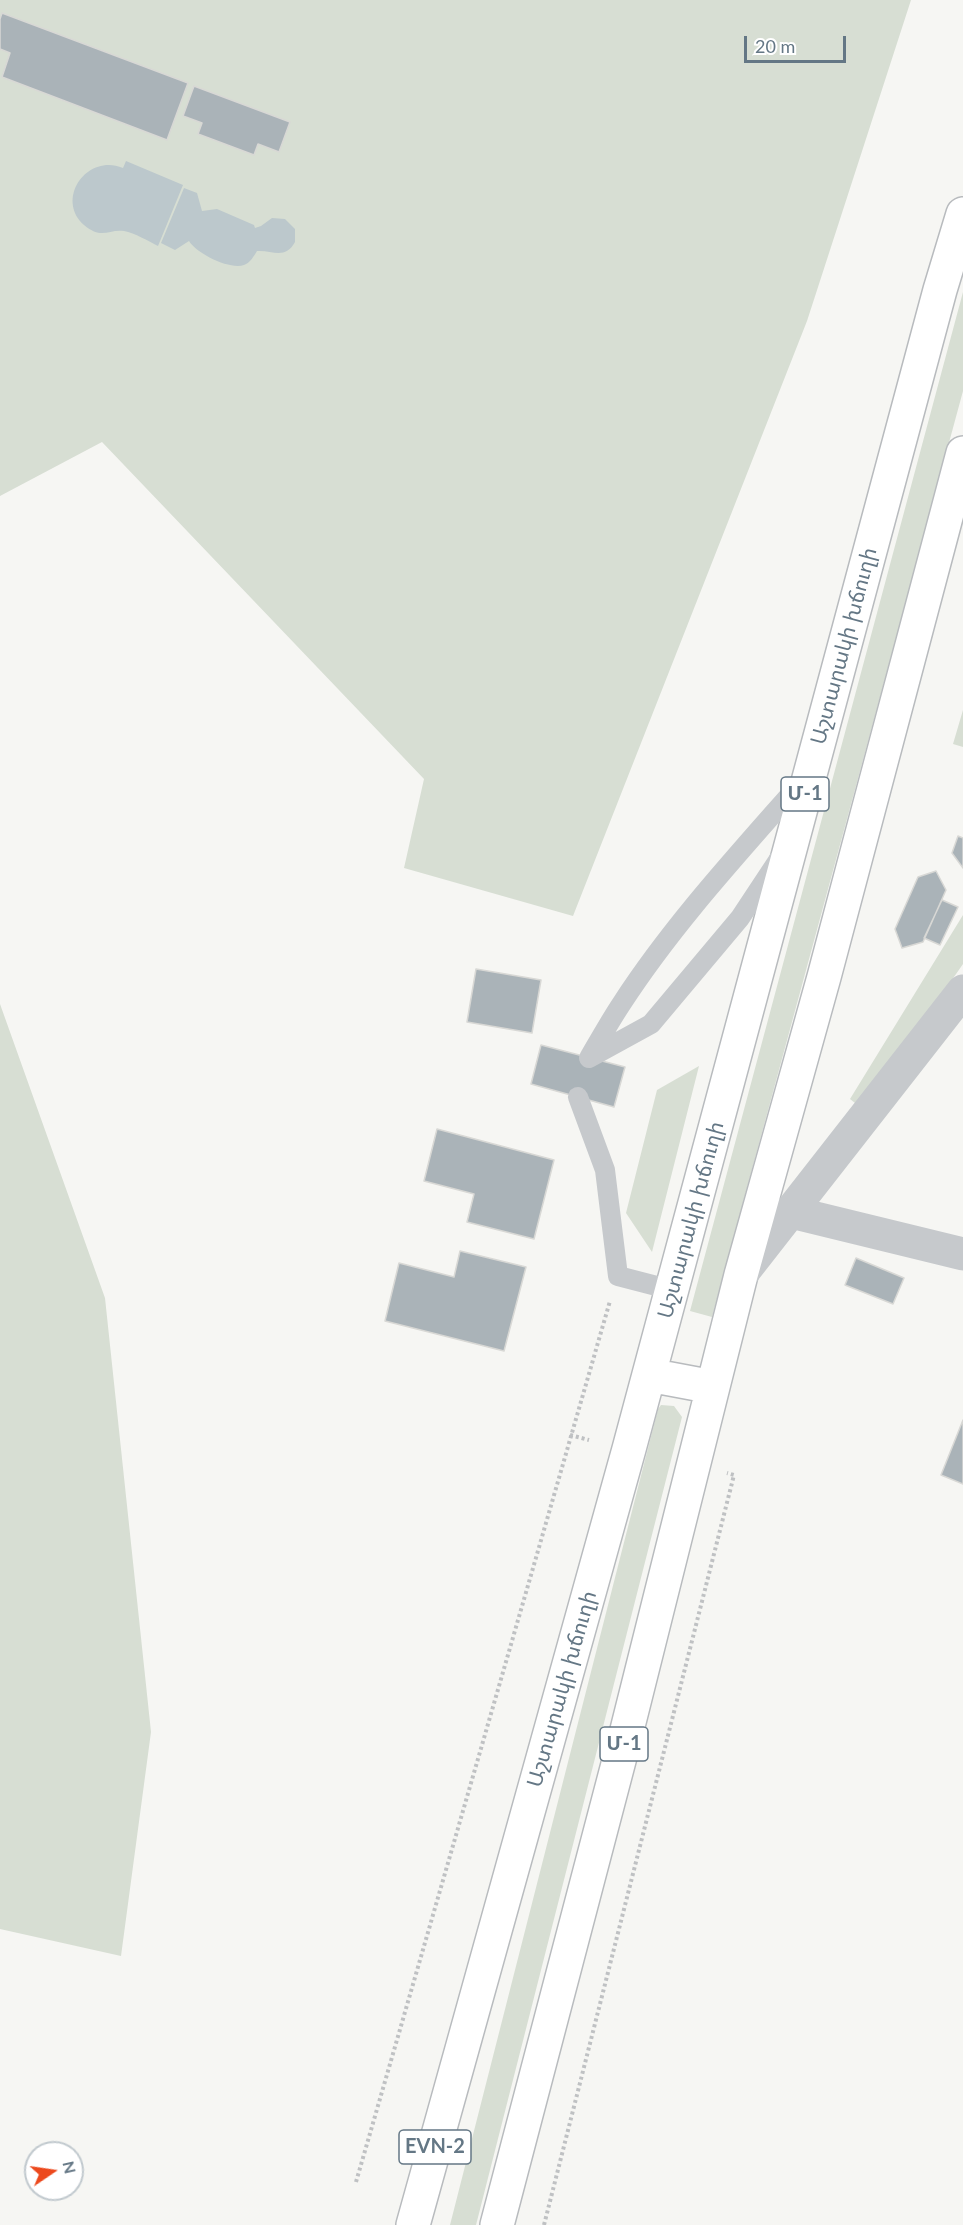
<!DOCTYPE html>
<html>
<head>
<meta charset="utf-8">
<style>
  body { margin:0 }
  #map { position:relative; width:963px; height:2225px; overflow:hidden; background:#f6f6f3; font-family:Lato,sans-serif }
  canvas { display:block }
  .north { position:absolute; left:24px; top:2141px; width:60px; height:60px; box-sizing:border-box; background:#fff; border:2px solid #c1c9ce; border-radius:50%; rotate:77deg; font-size:16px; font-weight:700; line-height:24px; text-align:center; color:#647785 }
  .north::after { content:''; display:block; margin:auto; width:21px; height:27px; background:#ec491d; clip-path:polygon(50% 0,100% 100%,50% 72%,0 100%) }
  .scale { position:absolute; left:744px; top:36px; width:102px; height:27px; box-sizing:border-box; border:3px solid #647785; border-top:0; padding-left:8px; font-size:18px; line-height:21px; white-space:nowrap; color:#647785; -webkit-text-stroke:4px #fff; paint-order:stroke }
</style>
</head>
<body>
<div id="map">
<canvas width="963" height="2225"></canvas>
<div class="north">N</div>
<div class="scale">20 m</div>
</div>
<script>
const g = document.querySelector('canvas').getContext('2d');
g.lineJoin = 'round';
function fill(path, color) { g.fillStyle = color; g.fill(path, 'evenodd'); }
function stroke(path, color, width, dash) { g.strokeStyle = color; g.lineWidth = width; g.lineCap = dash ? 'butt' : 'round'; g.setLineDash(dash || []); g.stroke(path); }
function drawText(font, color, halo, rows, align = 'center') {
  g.font = font + ' Lato,"Noto Sans Armenian",sans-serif'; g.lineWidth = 6; g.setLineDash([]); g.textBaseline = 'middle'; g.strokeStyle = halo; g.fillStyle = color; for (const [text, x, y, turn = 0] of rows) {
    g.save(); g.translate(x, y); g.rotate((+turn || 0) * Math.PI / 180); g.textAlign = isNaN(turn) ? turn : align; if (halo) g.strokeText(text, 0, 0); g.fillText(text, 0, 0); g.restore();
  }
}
fill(new Path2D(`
  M0,0h911l-104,321 -234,595 -169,-48 20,-89 -322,-337 -102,54z
  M963,292v99l-251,926 -22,-6z
  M963,710v37l-10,-3z
  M963,915v49l-92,132 -16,7 -5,-4z
  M0,1004l105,294 46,434 -30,224 -121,-27z
  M699,1066l-47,186 -26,-39 31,-123z
  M661,1405l13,1 8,11 -206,808h-26l208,-816z`), '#d7ded3');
fill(new Path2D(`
  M126,161l57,24 -25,61c-10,-5 -23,-13 -34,-15 -16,-2 -22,9 -40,-6 -29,-26 3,-72 39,-57z
  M184,188l13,5 5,18 15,-2 37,16 1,3 6,-2 11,-8 13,1 10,10v13c-10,18 -22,8 -38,9 -3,5 -7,12 -13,14 -14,5 -47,-11 -55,-24l-14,9 -14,-7z`), '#bcc8cc');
const building = new Path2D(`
  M2,13l186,70 -21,57 -165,-63 8,-24 -10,-4v-30z
  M194,86l96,36 -11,30 -21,-8 -4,11 -56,-21 4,-11 -19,-7z
  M958,836l5,2v30l-11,-15z
  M936,871l10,19 -23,52 -21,6 -7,-19 23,-52z
  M942,900l16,7 -18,38 -16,-7z
  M476,969l65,11 -9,53 -65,-11z
  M541,1045l84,22 -11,40 -83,-23z
  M437,1129l117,31 -20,79 -67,-17 7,-28 -50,-13z
  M460,1251l66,16 -22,84 -119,-30 14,-58 55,14z
  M856,1258l48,20 -11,26 -48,-19z
  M963,1420v64l-22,-9z`);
fill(building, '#aab3b8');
stroke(building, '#d8d8d5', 1.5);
const trunk = new Path2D(`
  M649,1375l64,12
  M413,2225l216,-776 311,-1159 23,-76
  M497,2225l130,-495 114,-455 83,-298 139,-524`);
stroke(trunk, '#b8bbbe', 36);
stroke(new Path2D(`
  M570,1435l19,5
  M356,2182l254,-881
  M544,2225l190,-750 -7,-2`), '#bfc1c3', 4, [3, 3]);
stroke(new Path2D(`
  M589,1058c11,-19 21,-37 33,-55 52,-80 118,-151 181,-223
  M589,1058l62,-34 89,-106 39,-59
  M578,1097l27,73 13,106 54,14`), '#c6c9cc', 20);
stroke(new Path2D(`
  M791,1212l172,42
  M741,1275l222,-284`), '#c6c9cc', 33);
stroke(trunk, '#fff', 33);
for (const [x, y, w] of [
  [805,794,48],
  [624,1744,48],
  [435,2147,72]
]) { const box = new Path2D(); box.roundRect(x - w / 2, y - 17, w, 34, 4.5); g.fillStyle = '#fff'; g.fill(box); stroke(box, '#647785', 1.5); }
drawText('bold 20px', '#647785', null, [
  ["Մ-1",805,794],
  ["Մ-1",624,1744],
  ["EVN-2",435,2147]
]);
drawText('21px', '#647785', '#fff', [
  ["Աշտարակի խճուղի",844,646,-75],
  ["Աշտարակի խճուղի",691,1220,-75],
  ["Աշտարակի խճուղի",562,1689,-74]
]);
</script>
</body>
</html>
